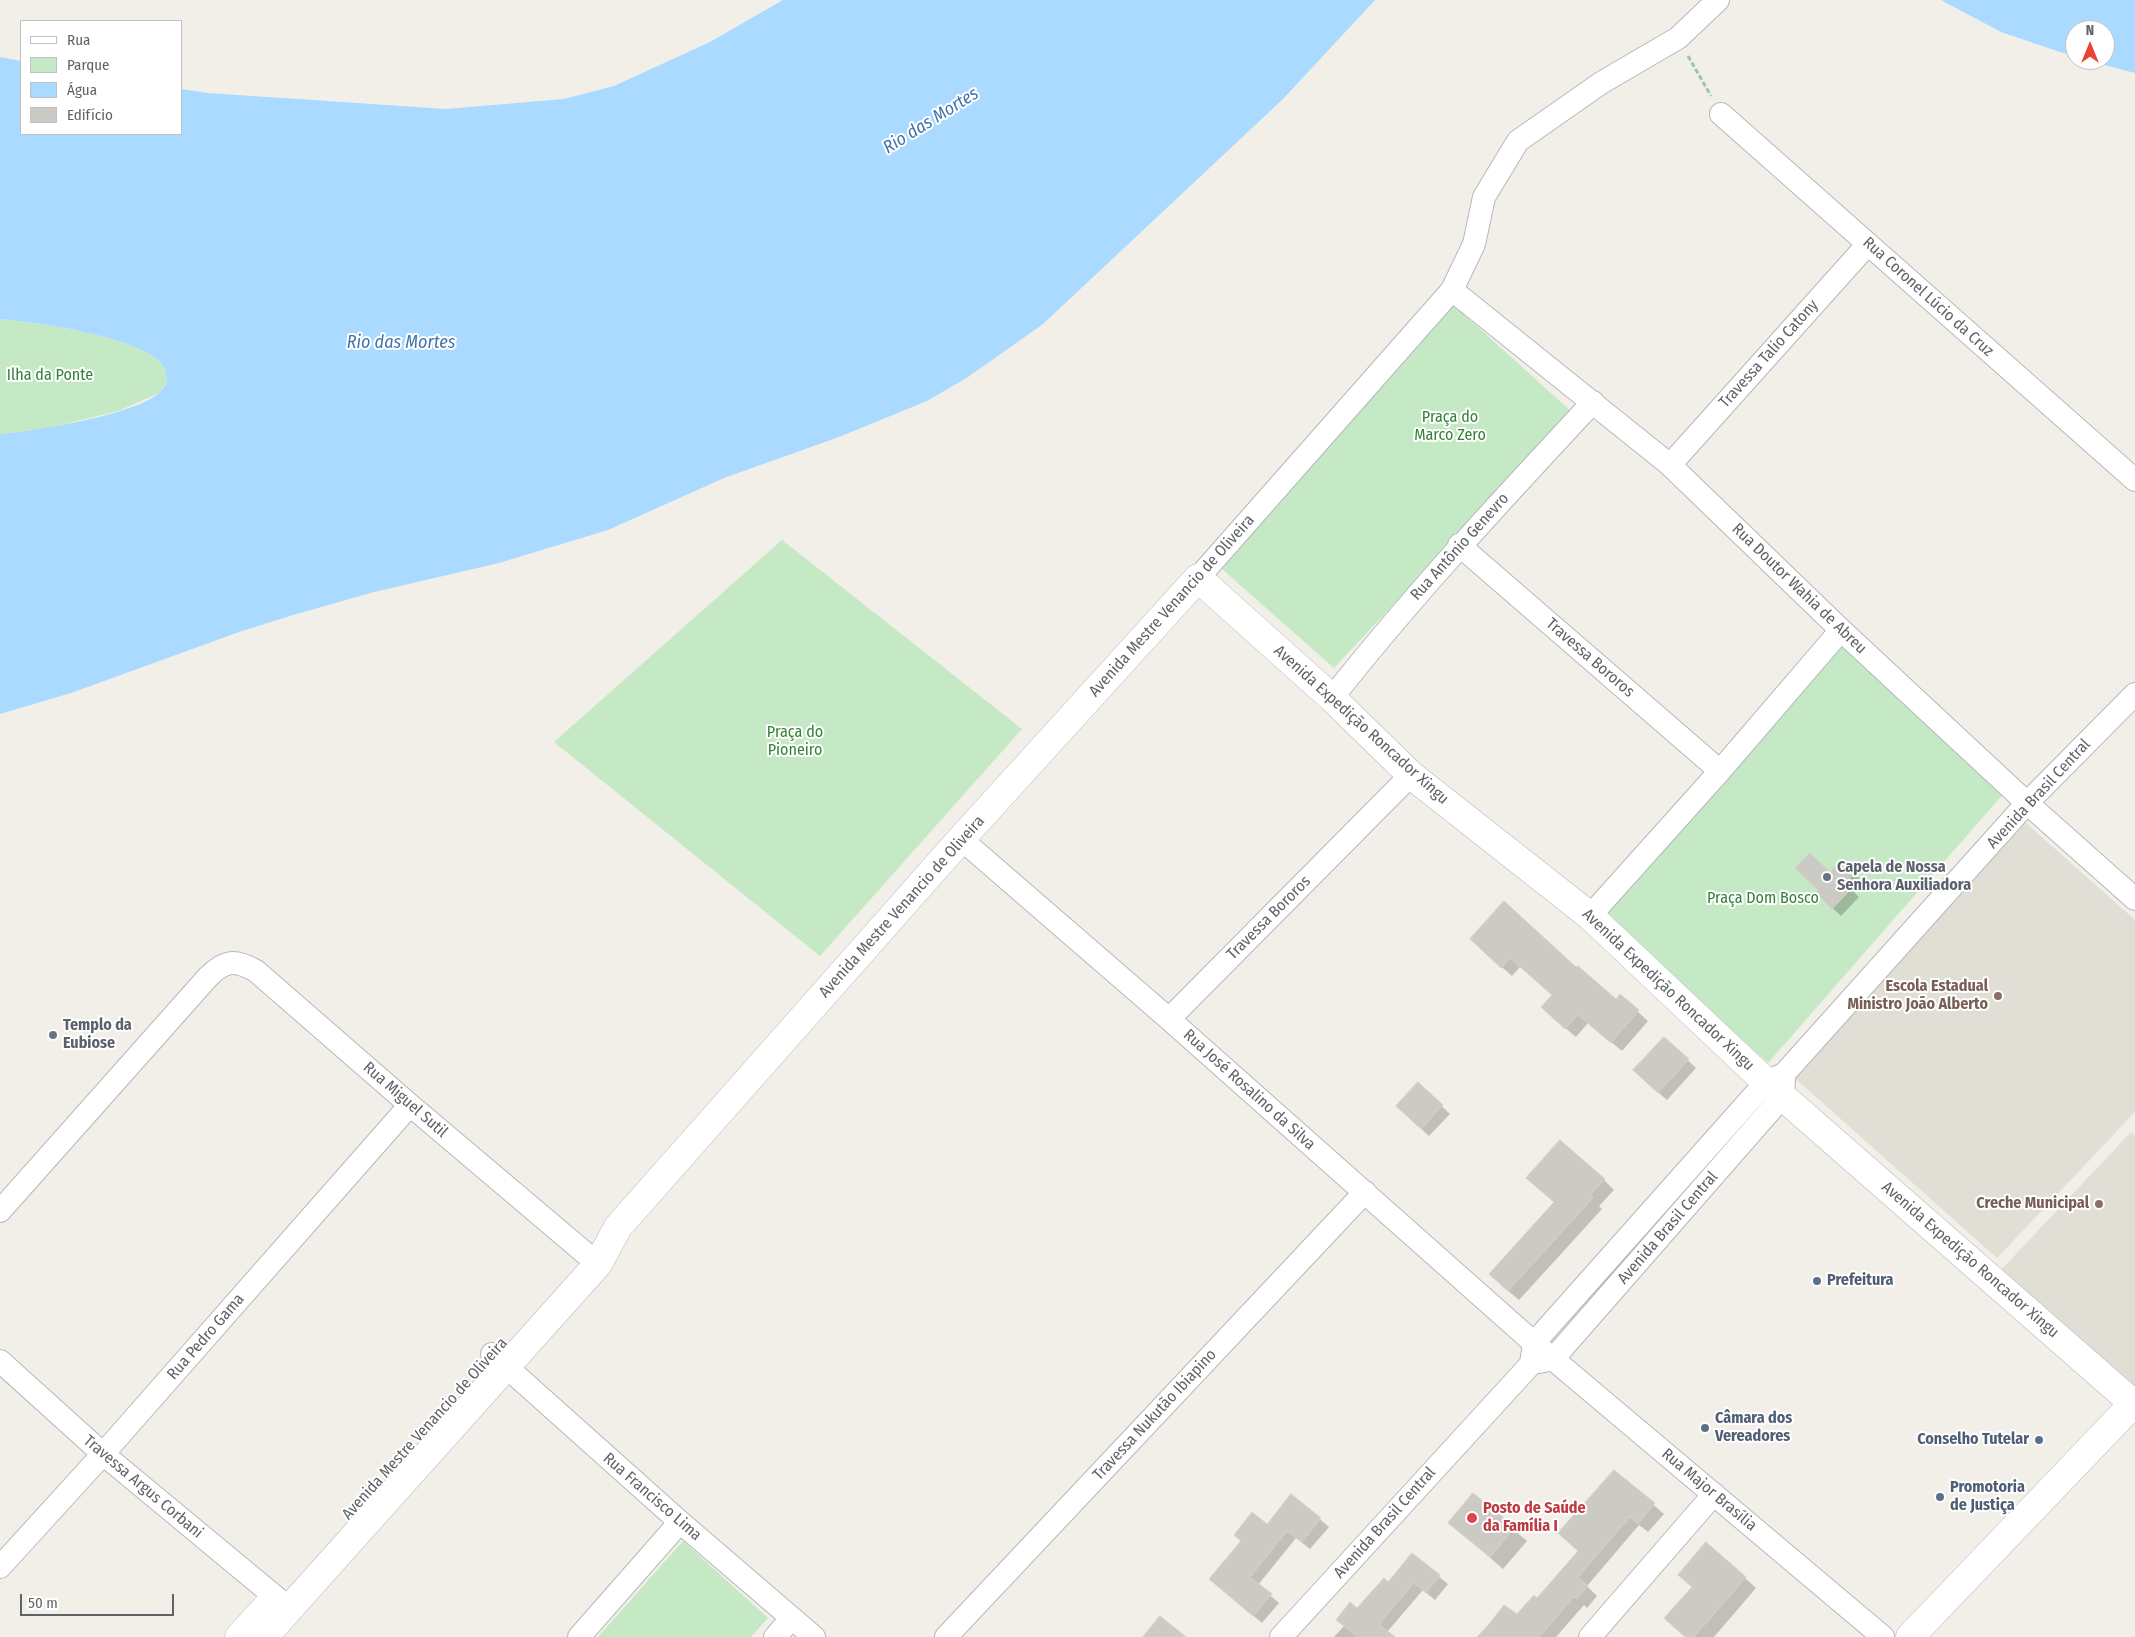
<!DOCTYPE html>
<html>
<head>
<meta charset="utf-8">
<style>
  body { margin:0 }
  #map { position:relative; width:2135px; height:1637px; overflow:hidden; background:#f1efe8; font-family:"Fira Sans Condensed",sans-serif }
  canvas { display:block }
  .legend { position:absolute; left:20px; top:20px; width:162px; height:115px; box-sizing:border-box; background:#fff; border:1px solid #bfc1c3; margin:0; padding:6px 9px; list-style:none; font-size:15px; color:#5f6368 }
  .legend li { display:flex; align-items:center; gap:10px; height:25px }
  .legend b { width:25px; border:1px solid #bfc1c3 }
  .north { position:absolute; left:2065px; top:20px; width:50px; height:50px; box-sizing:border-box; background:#fff; border:1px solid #bfc1c3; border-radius:50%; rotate:0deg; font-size:14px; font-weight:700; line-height:20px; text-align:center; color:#5f6368 }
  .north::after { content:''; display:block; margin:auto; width:18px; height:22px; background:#ea4335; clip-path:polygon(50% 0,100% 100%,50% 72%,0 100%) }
  .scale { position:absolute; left:20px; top:1594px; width:154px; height:22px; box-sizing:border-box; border:2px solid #5f6368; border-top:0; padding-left:6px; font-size:15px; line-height:18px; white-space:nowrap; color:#5f6368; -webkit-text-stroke:4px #fff; paint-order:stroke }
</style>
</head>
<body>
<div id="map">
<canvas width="2135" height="1637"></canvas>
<ul class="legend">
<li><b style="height:6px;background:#fff"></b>Rua</li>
<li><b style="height:14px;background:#c5e8c5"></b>Parque</li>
<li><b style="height:14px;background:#aadaff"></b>Água</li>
<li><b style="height:14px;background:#cccac5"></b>Edifício</li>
</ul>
<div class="north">N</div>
<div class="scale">50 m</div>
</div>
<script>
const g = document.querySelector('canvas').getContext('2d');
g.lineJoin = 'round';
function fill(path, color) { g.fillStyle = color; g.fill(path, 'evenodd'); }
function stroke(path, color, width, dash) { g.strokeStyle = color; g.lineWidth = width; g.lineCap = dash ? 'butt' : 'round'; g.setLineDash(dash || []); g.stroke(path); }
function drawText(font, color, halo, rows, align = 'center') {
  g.font = font + ' "Fira Sans Condensed",sans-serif'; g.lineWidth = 4; g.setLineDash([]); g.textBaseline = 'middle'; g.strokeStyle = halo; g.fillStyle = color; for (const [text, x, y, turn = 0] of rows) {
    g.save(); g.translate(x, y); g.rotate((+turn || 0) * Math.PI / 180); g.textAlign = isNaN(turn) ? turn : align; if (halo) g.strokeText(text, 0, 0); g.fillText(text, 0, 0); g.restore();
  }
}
fill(new Path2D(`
  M2026,823l109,97v192l-138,146 -209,-186z
  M2131,1132l4,4v257l-136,-121z`), '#e1ded6');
fill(new Path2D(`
  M1450,302l123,111 -239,255 -112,-99z
  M0,319c34,3 146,18 164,48 2,4 2,11 3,15l-8,11 -41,18 -70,17 -48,6z
  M782,540l240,189 -202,227 -266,-214z
  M1839,645l166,147 -237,271 -168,-150z
  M683,1541l85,77 -17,19h-153z`), '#c5e8c5');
fill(new Path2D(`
  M783,0h592l-92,99 -240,225 -75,53 -41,24 -88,36 -115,41 -116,52 -109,33 -125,29 -81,23 -54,17 -168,61 -71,21v-280c34,-3 137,-19 160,-42 3,-3 5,-7 7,-10 -1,-5 -1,-11 -3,-15 -18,-30 -130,-45 -164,-48v-262l21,4v73h160v-45l27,4 238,16 118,-10 50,-13 96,-44z
  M1941,0h194v73l-50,-13h20v-30h-30v27l-74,-25z`), '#aadaff');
fill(new Path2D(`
  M1842,861l20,20 -9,10 6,6 -18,19 -16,-15 -5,-10 10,-17z
  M1481,949l96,20 39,32 4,-5 28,25 -26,30 -34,-28 -12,14 -24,-20 1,-21 -32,-30 -9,10z
  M1664,1038l32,30 -29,32 -25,-22z
  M1418,1084l32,30 -21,22 -24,-22z
  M1604,1180l10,10 -15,16 3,3 -83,91 -19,-16z
  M1614,1471l50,43 -16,18 -9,-7 -52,61 10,10 -10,12 -3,-3 -28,32h-79l28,-31 12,10 20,-16 42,-48 -20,-19z
  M1473,1495l54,46 -24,28 -53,-46z
  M1292,1496l37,31 -19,22 -14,-11 -38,47 21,18 -17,20 -52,-44 58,-53z
  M1412,1554l36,30 -13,16 -12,-10 -36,42 5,5h-58l10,-11 -6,-6 20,-10 30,-26z
  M1745,1578l11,10 -42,49h-28l6,-50z`), '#0003');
const building = new Path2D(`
  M1810,853l20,19 12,-13 13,13 -9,10 6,6 -20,21 -16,-16 2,-3 -23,-22z
  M1504,901l72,66 2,-1 38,33 4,-5 19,16 -28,33 -33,-28 -13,14 -24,-22 11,-12 -42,-37 -9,10 -31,-29z
  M1664,1037l25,22 -31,34 -25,-23z
  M1418,1082l25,23 -22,24 -25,-23z
  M1560,1140l45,39 -15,16 3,3 -85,93 -19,-17 65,-72 -28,-24z
  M1614,1470l41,33 -17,21 -8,-7 -52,60 10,9 -11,13 -3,-2 -35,40h-60l25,-32 13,9 17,-19 3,3 41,-47 -20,-18z
  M1473,1493l42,34 -25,30 -42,-34z
  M1291,1494l30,24 -19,24 -15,-11 -37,46 22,17 -19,22 -44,-37 32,-38 -7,-6 18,-23 15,12z
  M1706,1542l40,35 -52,60h-9l-21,-19 28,-31 -14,-12z
  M1412,1553l28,22 -14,18 -12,-10 -35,41 16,13h-37l-22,-17 14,-18 7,6 27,-30 4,4z
  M1160,1616l26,21h-43z`);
fill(building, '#cccac5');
stroke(building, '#d6d1c6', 1);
const street = new Path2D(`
  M1721,114l414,366
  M1452,290l218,175 171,165 186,173 108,96
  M1670,465l198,-221
  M1459,545l261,226
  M1198,578l254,-288 22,-46 10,-47 34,-56 83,-58 77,-45 40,-38
  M1332,698c82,-104 171,-199 261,-296
  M961,839l208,180 365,324 349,294
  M1590,916l130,-145 121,-141
  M1169,1019l242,-244
  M0,1211l208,-234c17,-17 27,-18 48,-6l154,134 188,159
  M492,1354l188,168 134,115
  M0,1361l103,93 187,155
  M1539,1362l14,-3 230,-263 1,-17
  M0,1567l103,-113 307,-349
  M579,1637l101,-115
  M775,1637l17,-19
  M946,1637l419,-445
  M1281,1637l250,-273 3,-21 232,-261 18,-8 243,-271 108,-109
  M1590,1637l124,-143`);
const secondary = new Path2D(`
  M239,1637l34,-37
  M264,1637l334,-373 20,-37 343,-388 237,-261 134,120 79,77 179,141 176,166 369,323
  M1910,1637l223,-233`);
stroke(street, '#b5b8bc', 24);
stroke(secondary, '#b6babf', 29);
stroke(new Path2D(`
  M1688,56l23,40`), '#9cc7a9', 3, [5, 2.5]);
stroke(street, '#fff', 22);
stroke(secondary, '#fff', 28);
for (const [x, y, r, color] of [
  [1827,877,5,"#6b7280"],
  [1998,996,5,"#8d6e63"],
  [53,1035,5,"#6b7280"],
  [2099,1204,5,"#8d6e63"],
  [1817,1281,5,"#5c6f8a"],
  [1705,1428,5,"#5c6f8a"],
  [2039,1440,5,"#5c6f8a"],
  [1940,1497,5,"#5c6f8a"],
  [1472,1518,6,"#e0444e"]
]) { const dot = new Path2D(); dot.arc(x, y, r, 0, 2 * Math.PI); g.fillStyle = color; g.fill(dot); stroke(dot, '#fff', 2); }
drawText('16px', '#5f6368', '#fff', [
  ["Rua Coronel Lúcio da Cruz",1928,297,42],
  ["Travessa Talio Catony",1769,354,-48],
  ["Rua Antônio Genevro",1460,547,-48],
  ["Rua Doutor Wahia de Abreu",1799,589,44],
  ["Avenida Mestre Venancio de Oliveira",1172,606,-48],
  ["Travessa Bororos",1590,658,41],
  ["Avenida Expedição Roncador Xingu",1361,725,42],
  ["Avenida Brasil Central",2039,794,-47],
  ["Avenida Mestre Venancio de Oliveira",902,907,-48],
  ["Travessa Bororos",1269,918,-45],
  ["Avenida Expedição Roncador Xingu",1668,990,43],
  ["Rua José Rosalino da Silva",1249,1090,42],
  ["Rua Miguel Sutil",405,1100,41],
  ["Avenida Brasil Central",1668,1228,-49],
  ["Avenida Expedição Roncador Xingu",1970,1260,41],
  ["Rua Pedro Gama",206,1337,-49],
  ["Travessa Nukutão Ibiapino",1155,1415,-47],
  ["Avenida Mestre Venancio de Oliveira",425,1429,-48],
  ["Travessa Argus Corbani",143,1487,40],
  ["Rua Major Brasília",1709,1490,40],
  ["Rua Francisco Lima",652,1497,41],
  ["Avenida Brasil Central",1385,1523,-48]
]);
drawText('16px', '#348238', '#fff', [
  ["Ilha da Ponte",50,376],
  ["Praça do",1450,418],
  ["Marco Zero",1450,436],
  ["Praça do",795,733],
  ["Pioneiro",795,751],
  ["Praça Dom Bosco",1763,899]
]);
drawText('bold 16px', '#5b616d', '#fff', [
  ["Capela de Nossa",1837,868],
  ["Senhora Auxiliadora",1837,886],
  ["Templo da",63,1026],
  ["Eubiose",63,1044]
], 'left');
drawText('bold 16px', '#785e54', '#fff', [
  ["Escola Estadual",1988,987],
  ["Ministro João Alberto",1988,1005],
  ["Creche Municipal",2089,1204]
], 'right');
drawText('bold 16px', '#4e5e75', '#fff', [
  ["Prefeitura",1827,1281],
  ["Câmara dos",1715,1419],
  ["Vereadores",1715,1437],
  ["Conselho Tutelar",2029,1440,"right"],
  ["Promotoria",1950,1488],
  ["de Justiça",1950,1506]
], 'left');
drawText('bold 16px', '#be3a42', '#fff', [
  ["Posto de Saúde",1483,1509],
  ["da Família I",1483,1527]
], 'left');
drawText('italic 18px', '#4174aa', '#fff', [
  ["Rio das Mortes",931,121,-32],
  ["Rio das Mortes",401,343]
]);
</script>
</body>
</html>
